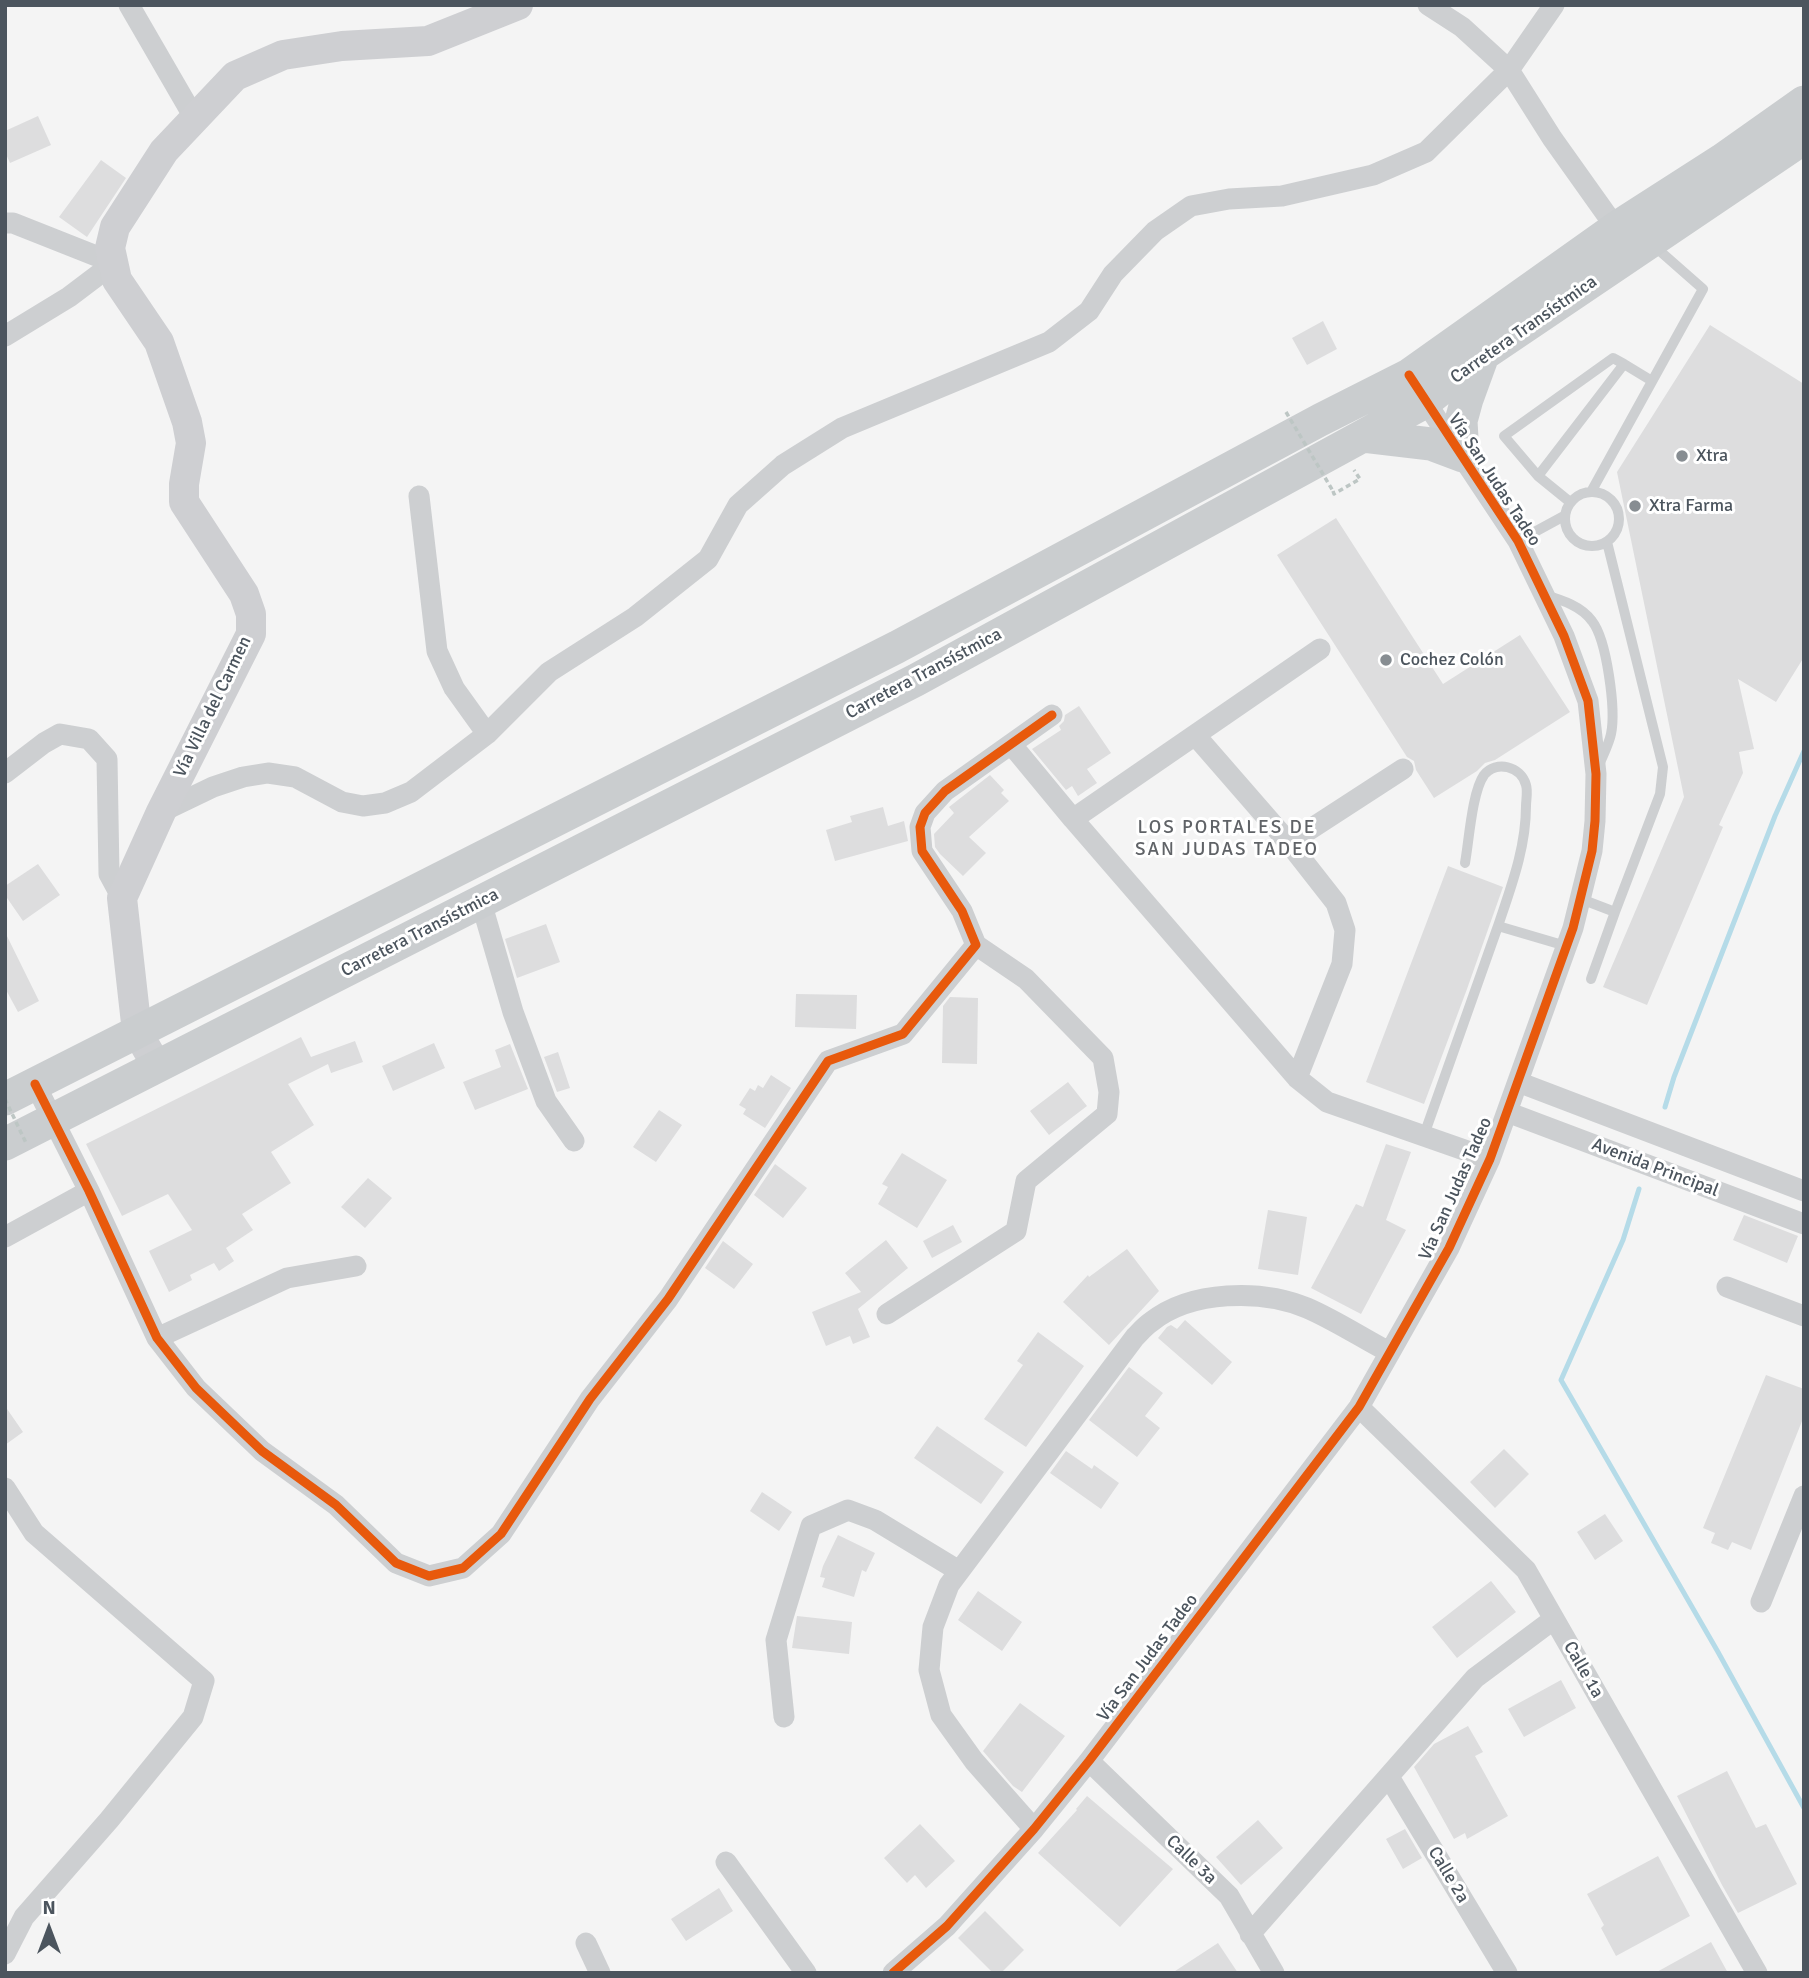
<!DOCTYPE html>
<html>
<head>
<meta charset="utf-8">
<style>
  body { margin:0 }
  #map { position:relative; width:1809px; height:1978px; overflow:hidden; background:#f4f4f4; font-family:Signika,sans-serif }
  canvas { display:block }
  .frame { position:absolute; inset:0; border:7px solid #4c555e; pointer-events:none }
  .north { position:absolute; left:14px; top:1894px; width:70px; height:70px; -webkit-text-stroke:5px #fff; paint-order:stroke; rotate:0deg; font-size:19px; font-weight:700; line-height:28px; text-align:center; color:#4c555e }
  .north::after { content:''; display:block; margin:auto; width:24px; height:32px; background:#4c555e; clip-path:polygon(50% 0,100% 100%,50% 72%,0 100%) }
</style>
</head>
<body>
<div id="map">
<canvas width="1809" height="1978"></canvas>
<div class="frame"></div>
<div class="north">N</div>
</div>
<script>
const g = document.querySelector('canvas').getContext('2d');
g.lineJoin = 'round';
function stroke(path, color, width, dash) { g.strokeStyle = color; g.lineWidth = width; g.lineCap = dash ? 'butt' : 'round'; g.setLineDash(dash || []); g.stroke(path); }
function fill(path, color) { g.fillStyle = color; g.fill(path, 'evenodd'); }
function drawText(font, color, halo, rows, align = 'center') {
  g.font = font + ' Signika,sans-serif'; g.lineWidth = 6; g.setLineDash([]); g.textBaseline = 'middle'; g.strokeStyle = halo; g.fillStyle = color; for (const [text, x, y, turn = 0] of rows) {
    g.save(); g.translate(x, y); g.rotate((+turn || 0) * Math.PI / 180); g.textAlign = isNaN(turn) ? turn : align; if (halo) g.strokeText(text, 0, 0); g.fillText(text, 0, 0); g.restore();
  }
}
stroke(new Path2D(`
  M1665,1107l9,-30 101,-261 29,-65
  M1639,1189l-16,51 -62,140 157,272 86,156`), '#b5dbe8', 5);
fill(new Path2D(`
  M38,116l13,29 -41,18 -5,-11v-21z
  M101,160l25,18 -39,59 -28,-20z
  M1323,321l14,28 -30,16 -15,-27z
  M1710,325l94,59v273l-28,45 -38,-23 16,70 -15,3 4,21 -24,52 4,2 -76,178 -44,-18 81,-190 -67,-325z
  M1336,518l107,166 77,-49 50,77 -75,48 -10,3 -8,8 -43,27 -18,-28 -2,-9 -7,-4 -130,-202z
  M1079,706l32,47 -24,16 10,14 -19,13 -6,-10 -6,4 -34,-41 29,-19 -2,-4 5,-5 1,-6z
  M990,775l14,15 -3,3 8,8 -40,36 17,16 -23,23 -23,-22 -5,-7 -1,-13 20,-21 -5,-6z
  M883,807l5,19 16,-5 4,20 -73,20 -9,-31 26,-8 -2,-6z
  M38,864l22,31 -37,26 -18,-26v-9z
  M1448,866l55,21 -36,102 -43,115 -58,-22z
  M546,924l14,38 -43,16 -12,-39z
  M5,932l34,69 -21,11 -13,-24z
  M796,994l61,1 -1,34 -61,-2z
  M950,997l28,1 -1,66 -35,-1 1,-57z
  M301,1037l10,20 44,-16 8,21 -32,11 -3,-9 -40,20 26,41 -43,27 20,31 -49,31 11,16 -27,18 8,13 -15,10 -5,-8 -24,12 2,5 -23,12 -20,-41 43,-21 -24,-36 -46,22 -36,-72z
  M434,1043l11,25 -52,23 -11,-25z
  M510,1044l18,45 -53,21 -12,-28 38,-15 -6,-17z
  M558,1052l12,36 -13,4 -13,-35z
  M771,1075l20,13 -26,40 -22,-14 3,-5 -7,-4 11,-17 5,3 3,-6 5,3z
  M1068,1082l19,24 -38,29 -19,-24z
  M659,1110l23,15 -26,37 -23,-15z
  M1386,1144l25,8 -25,68 20,10 -45,84 -50,-26 45,-84 7,3z
  M902,1153l45,27 -30,48 -39,-24 10,-17 -6,-3z
  M775,1164l32,24 -24,30 -29,-23z
  M368,1178l24,20 -27,30 -24,-21z
  M1268,1210l39,7 -9,58 -40,-6z
  M1744,1215l54,21 -11,27 -54,-23z
  M953,1225l9,17 -30,16 -9,-17z
  M886,1240l22,28 -50,41 12,28 -17,7 -3,-8 -24,10 -14,-34 49,-20 -16,-19z
  M723,1241l30,23 -19,25 -29,-21z
  M1127,1249l32,42 -50,54 -46,-43 25,-27 1,2z
  M1185,1320l47,42 -20,23 -54,-47 9,-11 4,-2 6,4z
  M1038,1332l46,34 -58,81 -42,-28 39,-54 -6,-4z
  M1129,1367l34,26 -18,23 15,12 -23,29 -48,-37z
  M1766,1375l38,14v27l-53,134 -19,-8 -4,8 -17,-7 4,-10 -12,-5z
  M5,1406l18,26 -18,13z
  M937,1426l67,46 -23,32 -67,-46z
  M1504,1449l25,25 -34,34 -25,-26z
  M1066,1451l26,18 2,-4 25,18 -18,26 -51,-36z
  M762,1492l30,20 -13,19 -29,-20z
  M1605,1514l18,27 -28,19 -18,-28z
  M838,1535l37,18 -9,19 -4,-2 -8,27 -32,-10 3,-9 -5,-1 3,-11z
  M1491,1581l25,31 -59,46 -25,-31z
  M978,1591l44,31 -20,29 -44,-31z
  M797,1616l55,6 -3,32 -57,-6z
  M1561,1680l15,28 -52,29 -16,-28z
  M1020,1703l45,33 -43,56 -9,-6 -30,-35z
  M1468,1726l15,26 -8,4 33,60 -41,23 -2,-6 -11,6 -40,-72 20,-23z
  M1727,1771l29,57 10,-4 31,60 -59,29 -16,-28 -45,-89z
  M1087,1796l86,73 -53,58 -82,-74 39,-43 -1,-1z
  M1258,1820l25,28 -42,37 -25,-28z
  M920,1824l35,37 -29,27 -11,-13 -8,8 -23,-25z
  M1405,1829l17,29 -19,11 -17,-30z
  M1658,1856l32,60 -74,40 -15,-28 3,-3 -17,-31z
  M719,1888l14,23 -47,30 -15,-22z
  M985,1911l39,39 -23,23h-8l-35,-35z
  M1711,1942l17,31h-73z
  M1218,1943l20,30h-66z`), '#ddddde');
stroke(new Path2D(`
  M1333,491l1,3 26,-15 -6,-9`), '#bdc6c4', 3.5, [5, 3.5]);
stroke(new Path2D(`
  M1613,358l11,6 -86,112 -34,-40z
  M1624,364l28,17
  M1538,476l32,26
  M1591,492l112,-203 -50,-44
  M1565 519a27 27 0 1 1 54 0a27 27 0 1 1-54 0Z
  M1518,541l46,-25
  M1545,595c17,5 36,11 47,26 15,19 24,89 19,113 -2,10 -8,21 -12,31
  M1465,863c4,-22 7,-71 19,-88 12,-15 37,-9 42,10 2,6 0,15 0,21 0,42 -15,81 -28,120
  M1581,899l34,13 45,-118 3,-27 -56,-225
  M1591,979l24,-67
  M1424,1135l74,-209 68,20`), '#cdcfd1', 10);
stroke(new Path2D(`
  M129,5l66,114
  M1428,5l34,22 47,43 43,68 64,90
  M5,223h8l101,40
  M5,336l64,-39 45,-34
  M419,496l18,155 17,37 33,46
  M1195,735l94,108 47,60 9,27 -3,34 -45,114
  M1011,744l62,75 224,259 30,24 163,57
  M5,773l39,-30 16,-9 29,5 18,20 2,115 13,24
  M161,812l52,-25 30,-10 25,-4 27,4 47,25 21,4 22,-3 26,-11 76,-58 62,-62 86,-55 73,-58 30,-54 45,-40 59,-37 207,-86 40,-31 24,-37 42,-43 36,-25 38,-7 53,-3 91,-21 53,-23 83,-82 45,-65
  M1073,819l247,-170
  M1289,843l114,-74
  M481,902l32,110 33,89 28,40
  M1518,1082l286,109
  M35,1084l54,107 68,147 39,50 66,63 74,54 60,58 33,13 34,-8 38,-34 89,-135 78,-100 160,-238 75,-27 73,-89 -14,-34 -40,-60 -2,-24 5,-14 20,-22 107,-76
  M1507,1112l297,112
  M5,1237l84,-46
  M1727,1287l77,29
  M887,1314l129,-83 10,-50 81,-67 2,-22 -6,-34 -77,-79 -50,-34
  M157,1338l130,-60 69,-12
  M1359,1407l167,163 231,403
  M5,1488l29,45 170,148 -11,36 -84,103 -85,97 -19,37
  M1761,1602l43,-106
  M784,1717l-8,-77 35,-114 37,-16 27,10 84,51
  M1089,1761l140,135 45,77
  M1389,1777l118,196
  M1034,1829l-60,-68 -33,-46 -12,-45 4,-43 16,-42 186,-248c5,-5 10,-11 16,-15 40,-32 111,-33 156,-14 28,12 55,30 82,44
  M726,1862l80,111
  M1250,1934l225,-256 79,-59
  M586,1943l14,30
  M893,1973l54,-47 87,-97 55,-68 270,-354 90,-159 41,-89 83,-231 19,-77 3,-30 1,-47 -8,-73 -24,-65 -46,-95 -99,-149`), '#cdcfd1', 21);
stroke(new Path2D(`
  M157,1066l-20,-34 -15,-134 39,-86 90,-178v-20l-7,-20 -60,-92v-18l7,-41 -4,-21 -28,-80 -42,-62 -7,-32 5,-21 49,-76 71,-75 48,-21 59,-9 86,-5 90,-36`), '#cecfd2', 30);
stroke(new Path2D(`
  M1363,436l68,8 32,12 -2,-35 6,-22 16,-44
  M5,1099l892,-452 423,-227 89,-45 207,-147 106,-68 82,-58
  M5,1144l911,-464 509,-278 59,-48 320,-216`), '#cacdcf', 33);
stroke(new Path2D(`
  M1286,412l47,79
  M5,1099l21,44`), '#bdc6c4', 3.5, [5, 3.5]);
stroke(new Path2D(`
  M35,1084l54,107 68,147 39,50 66,63 74,54 60,58 33,13 34,-8 38,-34 89,-135 78,-100 160,-238 75,-27 73,-89 -14,-34 -40,-60 -2,-24 5,-14 20,-22 107,-76
  M893,1973l54,-47 87,-97 55,-68 270,-354 90,-159 41,-89 83,-231 19,-77 3,-30 1,-47 -8,-73 -24,-65 -46,-95 -109,-166`), '#e8590c', 9);
for (const [x, y, r, color] of [
  [1682,456,7,"#878d92"],
  [1635,506,7,"#878d92"],
  [1386,660,7,"#878d92"]
]) { const dot = new Path2D(); dot.arc(x, y, r, 0, 2 * Math.PI); g.fillStyle = color; g.fill(dot); stroke(dot, '#fff', 2.5); }
drawText('18px', '#4c555e', '#fff', [
  ["Carretera Transístmica",1524,330,-35],
  ["Vía San Judas Tadeo",1494,480,57],
  ["Carretera Transístmica",924,674,-28],
  ["Vía Villa del Carmen",213,707,-64],
  ["Carretera Transístmica",420,933,-27],
  ["Avenida Principal",1655,1168,21],
  ["Vía San Judas Tadeo",1456,1189,-66],
  ["Vía San Judas Tadeo",1148,1658,-53],
  ["Calle 1a",1583,1670,60],
  ["Calle 3a",1191,1860,44],
  ["Calle 2a",1448,1875,59]
]);
drawText('18px', '#4c555e', '#fff', [
  ["Xtra",1696,456],
  ["Xtra Farma",1649,506],
  ["Cochez Colón",1400,660]
], 'left');
g.letterSpacing = '2px';
drawText('19px', '#606367', '#fff', [
  ["LOS PORTALES DE",1227,828],
  ["SAN JUDAS TADEO",1227,850]
]);
g.letterSpacing = '0px';
</script>
</body>
</html>
